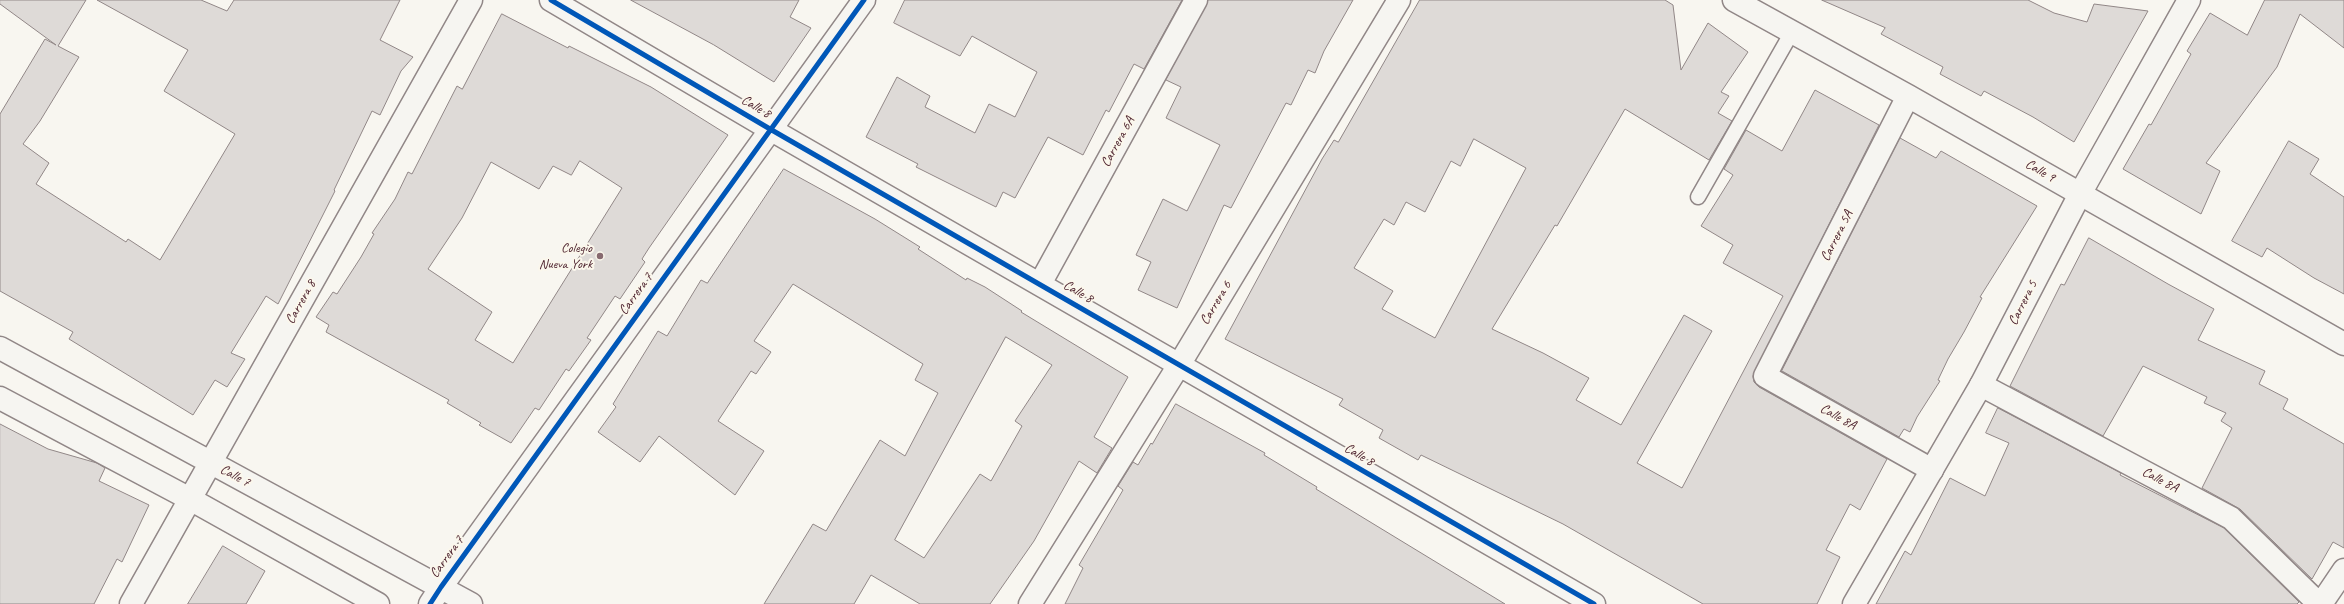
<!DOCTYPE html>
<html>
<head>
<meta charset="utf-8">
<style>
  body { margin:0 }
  canvas { display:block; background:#f8f6f0 }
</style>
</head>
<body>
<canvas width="2344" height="604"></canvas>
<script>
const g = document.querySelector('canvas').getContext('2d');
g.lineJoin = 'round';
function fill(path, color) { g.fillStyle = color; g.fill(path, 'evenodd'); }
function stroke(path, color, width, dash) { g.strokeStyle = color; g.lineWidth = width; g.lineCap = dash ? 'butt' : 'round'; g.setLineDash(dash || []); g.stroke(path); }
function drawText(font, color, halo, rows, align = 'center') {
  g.font = font + ' Caveat,sans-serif'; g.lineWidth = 4; g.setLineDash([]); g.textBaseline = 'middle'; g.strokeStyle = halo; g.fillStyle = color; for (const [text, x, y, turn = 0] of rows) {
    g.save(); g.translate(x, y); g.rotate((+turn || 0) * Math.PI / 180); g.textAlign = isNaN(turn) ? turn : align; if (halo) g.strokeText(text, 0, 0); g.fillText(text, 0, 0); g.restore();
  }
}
const building = new Path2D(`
  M0,0h86l-28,46 21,11 -39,64 -17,23 26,19 -13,21 90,58 2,-3 32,21 75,-126 -71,-43 24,-41 -91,-50h104l26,11 7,-11h166l-20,40 33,17 -12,14 -21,44 -8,-4 -38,79 1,1 -57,113 -12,-8 -35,57 14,6 -18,28 -12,-7 -22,35 -124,-76 4,-7 -73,-41v-177l45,-75 11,6 -56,-41z
  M631,0h168l-9,17 21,11 -37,54 -60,-37z
  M905,0h277l-38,69 -10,-5 -25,48 -3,-2 -23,45 -35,-18 -33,61 -12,-6 -7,15 -80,-40 2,-3 -52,-27 31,-60 33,19 -5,11 50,26 14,-29 26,13 22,-45 -65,-36 -12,20 -66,-33z
  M1208,0h145l-29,51 -9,22 -7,-3 -17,35 -5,-2 -55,105 -7,-3 -47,103 -39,-18 13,-28 -15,-7 27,-56 24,12 33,-66 -54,-27 15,-31 -15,-7z
  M1420,0h245l8,5 8,65 27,-47 40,29 -27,40 8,4 -11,17 14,8 -23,39 -84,-51 -68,117 -2,-1 -63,104 51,24 46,25 -13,22 45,25 63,-110 28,16 -75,132 45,25 101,-192 -60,-33 10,-18 -32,-19 32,-51 -9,-6 22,-39 36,21 33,-61 64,35 -126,251 1,6 5,5 128,72 -27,51 -10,-6 -24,46 14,7 -23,47h-114l-140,-80 -142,-69 -3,5 -39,-22 4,-8 -44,-25 4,-6 -118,-60 97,-180 12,-19 4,2zM1474,139l52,29 -91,170 -53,-29 11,-18 -39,-23 30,-49 10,6 12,-23 19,10 26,-51 9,5z
  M1822,0h206l26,13 33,9 7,-18 54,7 -74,131 -41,-25 -49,-26 -3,5 -41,-22 3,-7 -62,-33 4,-6z
  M2265,0h79v48l-44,-34 -23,53 -71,96 14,8 -19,43 -78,-45 26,-45 2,1 40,-71 -4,-3 23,-38 37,22z
  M502,14l66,34 1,-2 82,41 77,48 -79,113 -7,11 3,3 -25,37 -5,-3 -28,42 4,2 -22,31 -3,-2 -27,41 -4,-2 -24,35 -32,-18 2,-2 -34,-20 2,-3 -123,-68 3,-7 -13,-8 17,-25 4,2 24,-37 13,-23 -2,-1 23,-34 13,-27 4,2 45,-88 5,3zM580,161l42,27 -109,175 -38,-23 17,-28 -64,-43 34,-51 29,-56 48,27 14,-23 18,9z
  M1900,138l36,20 5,-7 96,55 -57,91 2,1 -18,34 -16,27 -10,21 2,1 -23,36 -7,15 -6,-3 -5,8 -117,-66z
  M2289,141l30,18 -9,15 34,23v97l-30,-16 -47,-30 -5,9 -30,-16z
  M784,169l91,50 45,28 -2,2 48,31 1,-2 18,9 37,24 -1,1 107,65 -34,60 18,11 -15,25 -18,-12 -45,80 -44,63h-70l-49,-29 -17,29h-90l49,-80 13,7 54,-91 25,16 33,-63 -23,-13 8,-16 -130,-80 -39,57 17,11 -15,22 -5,-3 -33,50 46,30 -29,44 -76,-59 -19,26 -42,-30 18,-25 -3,-3 45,-73 9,5 34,-56 6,3zM1006,337l46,28 -37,56 7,5 -31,55 -11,-7 -56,84 -29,-18z
  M2089,238l79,46 46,25 -16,31 67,31 -6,13 29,15 -5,10 61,35v104l-11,-6 -21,37 -72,-70 -38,-21 30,-60 -11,-7 5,-8 -22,-10 3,-6 -64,-31 -40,70 -93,-50 51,-102 3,1z
  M1176,404l89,49 -1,2 53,32 -1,2 189,115h-440l18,-36 -4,-3 44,-75 -5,-4 15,-24 5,3 13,-22 1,1z
  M1998,408l123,65 -1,2 104,53 75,74 -2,2h-421l29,-53 6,4 39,-77 35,18 24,-53 -23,-10z
  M0,424l48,25 49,14 8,5 -6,13 50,24 -27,57 -5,-3 -23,45h-94z
  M223,546l42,25 -19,33h-58z`);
fill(building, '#dedad7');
stroke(building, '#918787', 1);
const service = new Path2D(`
  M1698,197l94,-165`);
const minor = new Path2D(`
  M551,0l219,129 824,475
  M1734,0l174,96 436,248
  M1908,96l-143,280 167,94
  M1040,284l156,-284
  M0,348l471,256
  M1981,385l250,133 88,86
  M0,398l190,101 188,105
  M131,604l340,-604
  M430,604l11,-17 423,-587
  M1030,604l149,-239 220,-365
  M2321,604l23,-34`);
const tertiary = new Path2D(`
  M1854,604l127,-219 99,-191 109,-194`);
stroke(service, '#918787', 17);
stroke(minor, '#918787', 25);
stroke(tertiary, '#918787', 25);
stroke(service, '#f6f5f1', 14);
stroke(minor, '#f6f5f1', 22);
stroke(tertiary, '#f6f5f1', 22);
stroke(new Path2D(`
  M551,0l219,129 824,475
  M430,604l11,-17 423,-587`), '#0057b8', 5);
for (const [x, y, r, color] of [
  [600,256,4,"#876a70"]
]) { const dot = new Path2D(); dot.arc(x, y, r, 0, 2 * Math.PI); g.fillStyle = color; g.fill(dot); stroke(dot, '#fbf7ec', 1.5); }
drawText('14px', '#4a1f2b', '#fbf7ec', [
  ["Calle 8",756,107,31],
  ["Carrera 6A",1118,142,-61],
  ["Calle 9",2040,171,30],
  ["Carrera 5A",1837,236,-63],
  ["Calle 8",1078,292,30],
  ["Carrera 7",636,294,-54],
  ["Carrera 8",301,302,-61],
  ["Carrera 6",1216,303,-59],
  ["Carrera 5",2023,303,-63],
  ["Calle 8A",1838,417,29],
  ["Calle 8",1359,455,30],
  ["Calle 7",235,476,28],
  ["Calle 8A",2160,480,28],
  ["Carrera 7",447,557,-54]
]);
drawText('14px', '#4a1f2b', '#fbf7ec', [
  ["Colegio",592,248],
  ["Nueva York",592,264]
], 'right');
</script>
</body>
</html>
